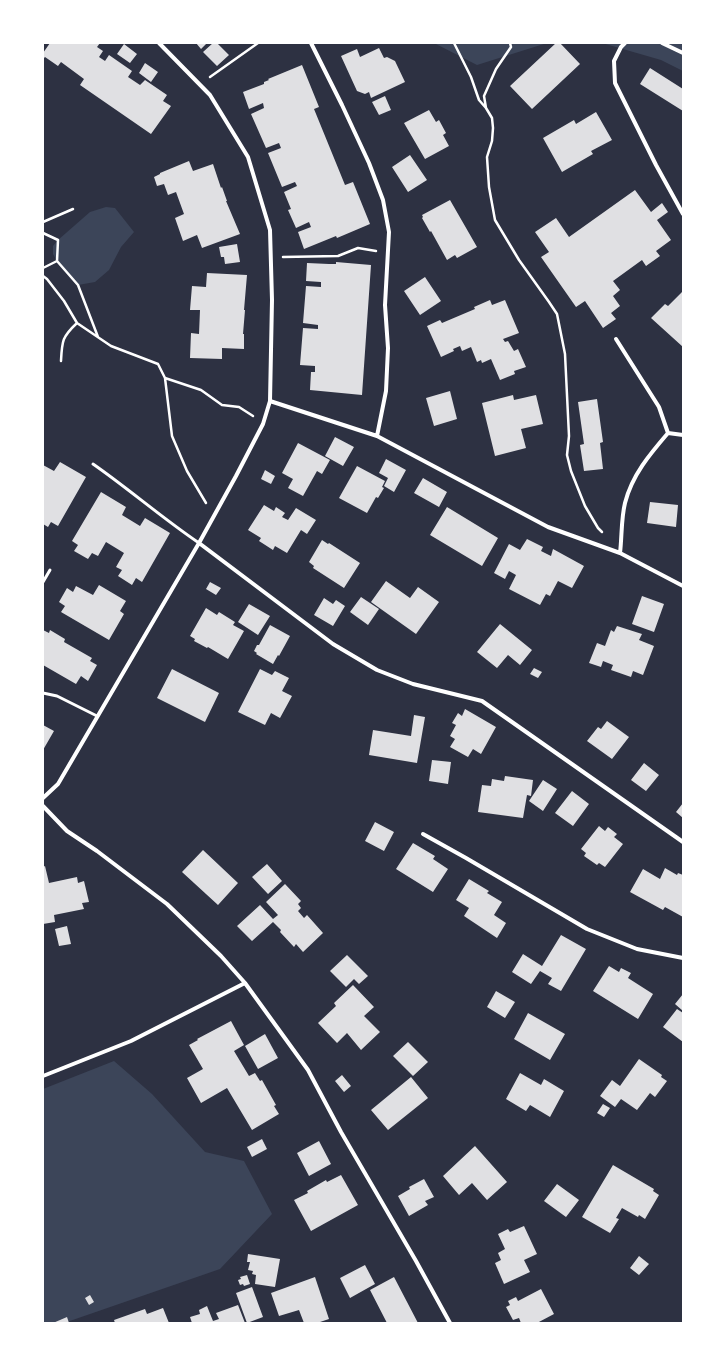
<!DOCTYPE html>
<html>
<head>
<meta charset="utf-8">
<style>
  body { margin:0 }
  #map { position:relative; width:726px; height:1366px; overflow:hidden; background:#2d3142; font-family:Barlow,sans-serif }
  canvas { display:block }
  .frame { position:absolute; inset:0; border:44px solid #fff; pointer-events:none }
</style>
</head>
<body>
<div id="map">
<canvas width="726" height="1366"></canvas>
<div class="frame"></div>
</div>
<script>
const g = document.querySelector('canvas').getContext('2d');
g.lineJoin = 'round';
function fill(path, color) { g.fillStyle = color; g.fill(path, 'evenodd'); }
function stroke(path, color, width, dash) { g.strokeStyle = color; g.lineWidth = width; g.lineCap = dash ? 'butt' : 'round'; g.setLineDash(dash || []); g.stroke(path); }
fill(new Path2D(`
  M434,43h113l-70,22z
  M602,43h81v28l-22,-11z
  M106,207l9,1 19,24 -13,15 -12,23 -14,12 -17,3 -21,-24 -4,-7v-8l5,-6 32,-28z
  M114,1061l38,33 53,58 39,9 28,53 -52,55 -156,54h-21v-234z`), '#3c4559');
fill(new Path2D(`
  M50,43h50l-3,4 6,4 -4,6 6,4 4,-6 23,16 -4,6 12,8 5,-5 22,15 -4,6 8,5 -20,28 -71,-49 4,-6 -23,-17 -3,4 -13,-9 -1,1 -1,-1v-4z
  M196,43h11l-6,6z
  M213,43h4l12,12 -12,11 -14,-14z
  M556,43h4l20,21 -48,45 -22,-23z
  M124,44l13,10 -7,9 -13,-9z
  M379,48l5,10 3,-1 8,4 10,21 -34,16 -2,-6 -4,2 -8,-3 -16,-35 16,-7 3,8z
  M145,63l13,9 -7,10 -12,-9z
  M302,65l17,42 -5,2 31,76 8,-3 17,42 -33,14 -1,-2 -32,13 -6,-17 13,-5 -2,-5 -13,6 -8,-18 3,-1 -7,-17 13,-6 -2,-4 -13,5 -14,-34 13,-5 -2,-5 -13,5 -15,-34 13,-6 -1,-5 -14,6 -6,-17 21,-8v-2l5,-2 -1,-1z
  M650,68l33,21v22l-43,-27z
  M385,96l6,14 -12,5 -7,-13z
  M429,110l7,12 3,-2 7,13 -3,2 6,11 -24,13 -21,-36z
  M596,112l16,28 -21,11 2,3 -31,18 -19,-34 31,-18 2,4z
  M410,155l17,25 -19,12 -16,-25z
  M189,161l4,10 20,-7 8,24 1,-1 5,14h-1l14,33 -38,14 -5,-13 -14,6 -8,-23 9,-4 -8,-22 -8,3 -4,-11 -7,2 -3,-9 6,-3v-1z
  M635,190l16,22 11,-9 6,9 -11,8 14,20 -15,11 4,5 -14,10 -4,-6 -29,21 7,9 -7,6 7,10 -9,7 5,6 -13,9 -18,-27 -9,6 -35,-50 8,-5 -14,-20 21,-14 13,19z
  M450,200l27,47 -20,11 -2,-3 -8,5 -16,-29 -1,1 -8,-14 1,-1 -1,-2z
  M237,244l3,18 -15,2 -1,-7h-3l-2,-10z
  M336,262l35,3 -9,130 -52,-5 1,-18h4v-6l-15,-1 3,-37 15,1v-4l-15,-2 3,-37 15,1v-5l-15,-1 1,-18 22,1h7z
  M207,273l40,2 -3,35h1l-2,24h1v15l-22,-1v11l-32,-1 1,-25 8,1 1,-24h-10l2,-24 14,1z
  M425,277l16,24 -21,14 -16,-24z
  M683,291v56l-32,-29 14,-14 3,2z
  M490,300l2,5 13,-5 14,33 -16,6 2,3 3,-1 6,10 4,-2 8,18 -12,4 1,3 -15,6 -9,-21 -9,4 -1,-3 -4,2 -6,-15 -9,4 -2,-5 -7,3 1,2 -13,6 -14,-31 13,-6 2,3 33,-14 -1,-2z
  M450,391l7,28 -23,7 -8,-28z
  M513,395l1,5 22,-5 7,29 -22,5 5,19 -31,8 -13,-53z
  M597,399l6,43 -3,1 3,26 -19,2 -4,-26 4,-1 -6,-42z
  M335,437l19,10 -11,19 -18,-10z
  M298,443l32,17 -8,14 -5,-3 -14,25 -15,-8 5,-9 -11,-6z
  M386,459l20,11 -12,22 -10,-6 4,-8 -9,-5z
  M60,462l26,15 -28,49 -7,-4 -3,5 -5,-3v-59l11,6z
  M357,466l28,15 -3,6 2,1 -6,10 -2,-1 -9,16 -28,-15z
  M265,470l10,6 -4,8 -10,-5z
  M423,478l24,14 -8,15 -25,-14z
  M101,492l25,15 -4,8 18,11 5,-8 25,15 -28,49 -6,-4 -4,7 -14,-9 4,-6 -6,-3 8,-14 -18,-11 -8,14 -6,-3 -4,6 -14,-8 4,-6 -6,-4z
  M650,502l28,3 -2,22 -29,-4z
  M264,505l10,6 2,-4 9,6 -3,4 6,3 8,-12 20,12 -9,14 -6,-4 -14,23 -12,-7 -2,4 -14,-9 2,-3 -13,-8z
  M447,507l51,31 -16,28 -52,-31z
  M527,539l16,8 -2,4 10,5 2,-7 31,17 -12,22 -14,-7 -8,15 -4,-2 -6,11 -31,-16 7,-14 -7,-4 -4,8 -11,-6 15,-29 11,6z
  M322,540l6,4 1,-1 31,20 -16,25 -31,-20 1,-2 -5,-4z
  M386,581l24,17 8,-11 21,15 -23,32 -45,-32z
  M210,582l11,6 -5,7 -10,-6z
  M99,585l27,16 -6,10 4,3 -15,26 -48,-28 4,-6 -6,-4 8,-14 6,4 3,-6 17,9z
  M642,596l22,8 -10,28 -22,-8z
  M361,597l18,12 -11,16 -18,-13z
  M324,598l9,6 3,-4 9,6 -12,20 -19,-11z
  M249,604l21,12 -12,19 -20,-13z
  M206,608l11,7 2,-3 16,10 -2,3 11,6 -16,28 -20,-12 -1,1 -13,-7 1,-2 -5,-3z
  M500,624l32,26 -12,15 -12,-10 -11,13 -20,-16z
  M270,625l20,11 -11,20 -1,-1 -5,9 -17,-10 1,-1 -3,-2 3,-6h2z
  M617,626l25,8 -3,6 15,6 -11,29 -10,-4 -2,6 -20,-7 2,-5 -10,-4 -2,6 -12,-4 8,-20 8,3 6,-16 3,2z
  M43,630l6,3 1,-3 15,9 -1,3 28,16 -2,3 7,4 -9,16 -7,-5 -5,8 -33,-19z
  M534,668l8,4 -4,6 -8,-4z
  M172,669l47,24 -14,29 -48,-24z
  M260,669l12,6 3,-4 14,7 -7,13 10,5 -12,22 -9,-5 -6,12 -27,-13z
  M465,709l31,18 -15,27 -8,-5 -5,8 -18,-10 5,-8 -5,-3 6,-11 -4,-2 6,-10 4,3z
  M414,715l11,2 -8,46 -48,-8 4,-25 38,6z
  M607,721l22,16 -17,22 -25,-18 11,-14 3,2z
  M43,725l11,6 -11,19z
  M432,760l19,2 -3,22 -19,-3z
  M644,763l15,12 -13,16 -15,-11z
  M505,776l28,4 -2,16 -4,-1 -4,23 -45,-6 4,-27 9,1 1,-7 12,2z
  M543,780l14,9 -14,22 -14,-10z
  M572,791l17,13 -16,22 -18,-13z
  M683,803v15l-7,-6z
  M375,822l19,10 -10,19 -19,-10z
  M599,826l6,5 3,-4 9,7 -3,3 9,7 -18,23 -6,-4 -2,2 -13,-9 2,-3 -5,-4z
  M413,843l22,13 -2,3 15,10 -15,23 -37,-23z
  M203,850l35,33 -20,22 -36,-33z
  M267,864l15,17 -14,13 -16,-17z
  M45,866l4,17 28,-6 1,6 6,-2 5,21 -7,1 2,6 -30,6 1,7 -12,2v-57z
  M665,868l12,7 1,-2 5,2v42l-18,-10 -2,3 -33,-18 13,-23 17,10z
  M469,879l20,12 -2,2 15,9 -8,13 12,8 -9,15 -33,-22 5,-8 -13,-8z
  M285,884l16,17 -3,3 3,4 -3,3 6,7 3,-3 16,18 -20,19 -7,-8 -2,3 -14,-15 1,-2 -8,-8 -21,19 -15,-15 23,-21 13,14 5,-4 -12,-13z
  M67,926l4,18 -12,2 -4,-17z
  M561,935l25,14 -25,42 -13,-7 4,-6 -12,-7 -9,13 -19,-12 11,-18 19,12z
  M347,955l21,21 -9,8 -5,-5 -8,8 -16,-16z
  M609,966l10,6 2,-4 10,5 -3,5 25,16 -15,25 -45,-28z
  M353,985l21,22 -10,9 16,16 -19,18 -14,-17 -10,10 -19,-20 18,-17 -2,-3z
  M496,991l19,11 -10,16 -18,-11z
  M683,994v17l-8,-7z
  M677,1009l6,4v29l-20,-15z
  M528,1013l37,21 -15,26 -36,-21z
  M231,1021l13,24 -10,6 15,25 6,-3 5,8 2,-1 14,25 -2,1 5,8 -27,16 -25,-42 -26,15 -14,-25 16,-9 -14,-24 9,-5 -1,-1z
  M265,1034l13,24 -20,11 -13,-23z
  M408,1042l20,20 -15,14 -20,-20z
  M639,1059l23,16 -1,2 6,4 -12,16 -5,-4 -13,17 -16,-11 -6,8 -15,-11 12,-16 8,6z
  M520,1073l21,12 3,-6 20,12 -14,26 -20,-12 -4,6 -20,-12z
  M342,1075l9,11 -7,6 -9,-11z
  M411,1077l17,21 -40,32 -17,-20z
  M603,1104l7,4 -6,9 -7,-4z
  M262,1139l5,10 -15,8 -5,-10z
  M319,1141l12,23 -22,12 -12,-23z
  M475,1146l32,36 -20,18 -15,-17 -13,12 -16,-19z
  M613,1165l41,24 -1,2 6,4 -14,24 -6,-4 -1,2 -16,-9 -6,10 3,1 -9,14 -28,-16z
  M341,1175l17,30 -47,26 -17,-31 14,-7 -1,-2 19,-11 1,2z
  M424,1179l10,18 -9,4 3,4 -19,11 -11,-20 12,-7 -1,-2z
  M557,1184l22,16 -13,17 -22,-16z
  M524,1226l13,28 -13,6 6,12 -26,12 -9,-21 6,-3 -3,-7 7,-4 -7,-15 10,-5 2,3z
  M248,1254l32,5 -5,28 -20,-3 1,-9 -4,-1 1,-3 -5,-1 2,-8h-3z
  M639,1256l10,8 -10,11 -9,-7z
  M365,1265l10,19 -25,14 -10,-20z
  M247,1275l3,9 -6,2 -1,-2 -3,1 -2,-5 3,-1 -1,-2z
  M315,1277l14,42 -12,4h-13l-5,-13 -20,6 -8,-23z
  M394,1277l24,46h-31l-17,-33z
  M252,1287l11,30 -16,6 -11,-30z
  M541,1289l13,25 -17,9h-16l-2,-5 -6,2 -7,-13 4,-2 -2,-4 8,-4 2,4z
  M90,1295l4,7 -5,3 -4,-7z
  M238,1305l7,18h-53l-2,-6 10,-3 -1,-4 8,-4 6,15 6,-2 -3,-6z
  M163,1308l6,15h-54l-1,-3 31,-11 2,5z
  M67,1317l2,6h-16z`), '#e0e0e3');
stroke(new Path2D(`
  M454,43l17,34 8,23 7,8
  M510,43l1,4 -15,22 -12,27 2,12 6,10 1,10 -1,13 -5,16 2,30 6,33 24,40 30,42 8,12 8,40 4,82 -2,19 4,16 14,35 13,22 4,4
  M210,77l48,-34
  M43,222l30,-13
  M43,233l15,7 -1,21 21,24 20,52
  M283,257l55,-1 20,-8 18,3
  M43,268l14,-7
  M43,276l4,3 17,22 13,22 34,23 47,18 7,14 7,58 15,35 19,32
  M61,361c1,-20 1,-24 16,-38
  M165,378l36,12 21,15 17,2 14,9`), '#fff', 2.5);
stroke(new Path2D(`
  M93,464c36,25 69,54 106,79
  M43,582l7,-12
  M43,693l14,3 40,20`), '#fff', 3);
stroke(new Path2D(`
  M311,43l31,62 27,58 14,37 6,32 -4,73 3,43 -2,43 -9,45
  M625,43l-4,4 -7,14 1,22 41,82 27,49
  M662,43l21,10
  M616,339l43,68 9,26
  M270,401l107,35 171,91 72,26 63,33
  M199,543l134,101 44,26 36,14 69,17 201,141
  M620,553c2,-16 1,-34 5,-50 7,-28 25,-49 43,-70l15,2
  M43,798l15,-14 141,-241 37,-67 27,-52 7,-23 2,-101 -2,-70 -22,-73 -38,-62 -51,-52
  M43,806l24,25 30,20 70,53 54,52 24,27 63,87 33,62 75,129 34,62
  M423,834l43,24 121,71 50,20 46,9
  M43,1076l88,-35 114,-58`), '#fff', 4);
</script>
</body>
</html>
